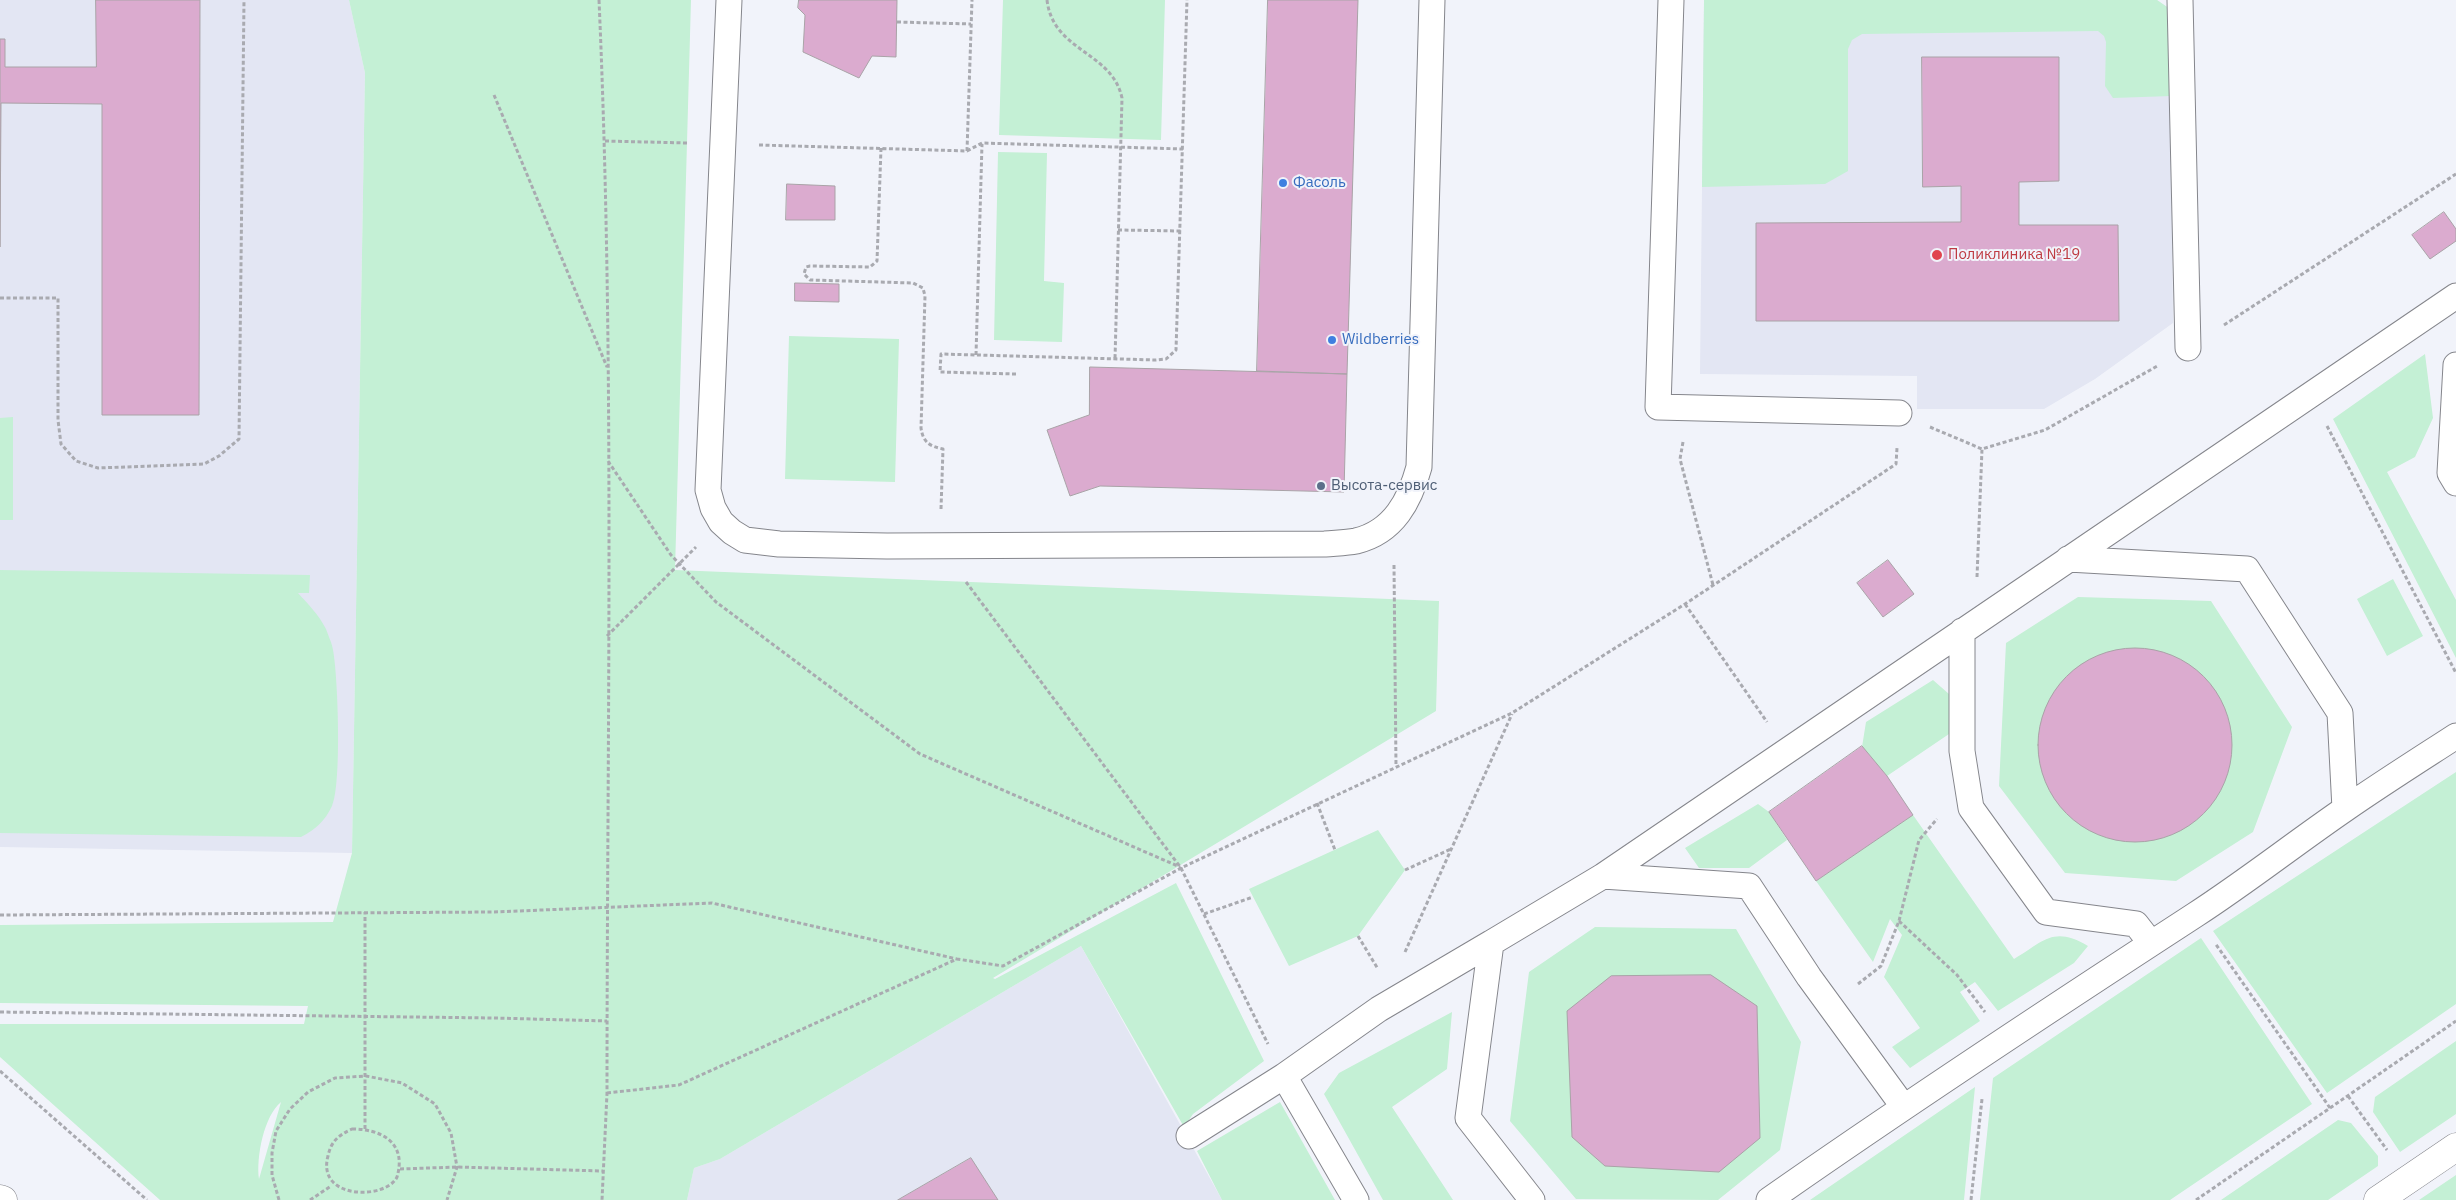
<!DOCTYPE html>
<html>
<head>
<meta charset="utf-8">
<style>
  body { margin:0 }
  canvas { display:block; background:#f1f3fa }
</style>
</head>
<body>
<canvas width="2456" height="1200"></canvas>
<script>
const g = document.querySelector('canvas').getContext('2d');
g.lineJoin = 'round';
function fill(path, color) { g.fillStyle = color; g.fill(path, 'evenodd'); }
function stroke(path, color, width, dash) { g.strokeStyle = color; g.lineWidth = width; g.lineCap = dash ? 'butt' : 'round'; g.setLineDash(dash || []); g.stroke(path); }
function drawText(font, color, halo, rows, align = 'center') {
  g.font = font + ' "IBM Plex Sans",sans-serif'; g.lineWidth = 4; g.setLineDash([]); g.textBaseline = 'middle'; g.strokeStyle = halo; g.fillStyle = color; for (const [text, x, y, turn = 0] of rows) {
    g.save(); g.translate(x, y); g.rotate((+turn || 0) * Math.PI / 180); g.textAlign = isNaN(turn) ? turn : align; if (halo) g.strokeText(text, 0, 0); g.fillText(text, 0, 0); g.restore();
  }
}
fill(new Path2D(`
  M0,0h349l16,73 -13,780 -352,-6z
  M1704,0h453l13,9 3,314 -78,56 -51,30h-127v-33l-217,-2z
  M1081,946l141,254h-535l7,-32 26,-9z`), '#e3e6f3');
fill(new Path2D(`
  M349,0h342l-16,570 764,31 -3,110 -443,267 2,1 181,-96 88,178 -71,53 -9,13 -103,-181 -361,213 -26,9 -7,32h-527l-160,-143v-33h304l4,-18 -308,-3v-78l333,-3 19,-69 13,-780zM281,1102l-22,77c-3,-22 5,-63 22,-77z
  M1003,0h162l-4,140 -162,-5z
  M1704,0h453l13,9 1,87 -58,2 -8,-12 1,-44 -2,-6 -6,-5 -236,3 -10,6 -4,9v122l-23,13 -123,3z
  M998,152l49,1 -3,128 20,2 -2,59 -68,-2z
  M789,336l110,3 -4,143 -110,-3z
  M2425,354l8,64 -18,39 -28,15 69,128v58l-123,-239z
  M13,417v103h-13v-102z
  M0,570l310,5 -1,18h-11c10,11 21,22 28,36 2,6 6,14 7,21 5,25 9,135 -1,156 -7,15 -17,24 -31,31l-301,-4z
  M2393,579l30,57 -36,20 -30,-57z
  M2078,597l133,4 81,126 -39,105 -77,49 -111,-8 -66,-87 7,-143z
  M1933,680l16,14v40l-62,42 -25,-29 4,-25z
  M2456,772v232l-129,89 -114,-162z
  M1758,804l11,8 18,28 -38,28h-50l-14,-20z
  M1913,815l101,144c29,-17 39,-34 74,-13l-14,17 -76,48 -23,-29 -15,10 20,29 -70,47 -18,-21 28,-19 -36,-51 18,-42 -12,-16 -17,43 -57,-81z
  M1378,830l27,40 -47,66 -69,30 -40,-77z
  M1595,927l141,2 65,113 -21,108 -62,50 -142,-1 -66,-78 19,-149z
  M2201,938l111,166 -142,96h-190l13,-122z
  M1452,1012l-5,57 -55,38 61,93h-70l-59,-106 15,-21z
  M2456,1041v73l-56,38 -27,-40 2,-15z
  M1975,1087l-11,113h-154z
  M1280,1102l55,98h-113l-25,-49z
  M2338,1120l13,3 27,33v10l-50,34h-107z
  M2456,1175v25h-37z`), '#c4f0d5');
const building = new Path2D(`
  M96,0h104l-1,415h-97v-311l-101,-1 -1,144v-208h5v28h91z
  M799,0h98l-1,57 -24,-1 -13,22 -56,-26 2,-37 -7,-7z
  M1268,0h90l-11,374 -90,-3z
  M1922,57h137v124l-40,1v43h99l1,96h-363v-98l205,-1v-36l-38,1z
  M787,184l48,2v34h-49z
  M2444,212l12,17v12l-26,18 -18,-24z
  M795,283l44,1v18l-44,-1z
  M1090,367l257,7 -3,118 -244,-6 -30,10 -23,-66 42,-15z
  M1888,560l26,34 -31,23 -26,-34z
  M2038 745a97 97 0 1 1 194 0a97 97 0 1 1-194 0Z
  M1862,746l25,30 26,39 -97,66 -47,-69z
  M1711,975l46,31 3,132 -41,34 -114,-6 -33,-29 -5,-126 44,-35z
  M971,1158l27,42h-100z`);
fill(building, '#dbabcf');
stroke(building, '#a9a3a7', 1);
const lane = new Path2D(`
  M729,0l-21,490 5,18 8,14 11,10 13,8 34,4 108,2 438,-2c10,-1 21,-1 31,-3 38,-9 54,-41 63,-74l13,-467
  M1671,0l-13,407 241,6
  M2180,0l8,348
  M2456,365l-6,108 6,10
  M2068,559l179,10 93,144 5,96
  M1962,631v120l9,57 75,104 90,12 14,18
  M1603,876l146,10 60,91 94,129
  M1189,1136l95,-60
  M1356,1200l-72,-124 95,-67 112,-66
  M1532,1200l-64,-82 23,-175 112,-67 853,-580
  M1769,1200c140,-98 283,-192 426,-285 51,-33 99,-71 150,-106 36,-25 74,-49 111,-73`);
const street = new Path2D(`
  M0,1199l3,1`);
const secondary = new Path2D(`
  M2378,1200l78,-53`);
stroke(lane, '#85868c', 27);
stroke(street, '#85868c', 29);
stroke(secondary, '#85868c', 29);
stroke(new Path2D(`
  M599,0c16,363 8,729 8,1093l-5,107
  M1047,0c6,52 65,51 75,98l-7,261
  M897,22l74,2
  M494,95l113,272
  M605,141l82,2
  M759,145l208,6 5,-151
  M881,148l-4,113 -7,6 -60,-1 -4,1 -2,7 6,6 103,3 10,5 2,8 -4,132c2,14 8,18 22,21l-2,60
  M967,151l15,-8 201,6
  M1118,230l63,1
  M0,298h58v122l3,24 15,17 22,7 106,-4 15,-8 20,-17 5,-439
  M2224,325l232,-151
  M976,355l6,-211
  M1016,374l-76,-2 1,-18 215,6 10,-1 10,-9 11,-350
  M2327,426l129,247
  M1930,427l52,22 63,-19 114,-65
  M1683,442l-3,17 33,126
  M608,461l63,94 45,47 204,152 260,113
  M1394,565l2,201
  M1977,577l5,-128
  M966,582l215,286 87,176
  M1685,604l82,118
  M607,636l89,-89
  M1317,803l18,47
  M1405,870l46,-21
  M1204,914l49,-17
  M0,915l494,-3 218,-9 245,56
  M1899,921l58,54 28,37
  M1358,936l20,33
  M1405,952l107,-238
  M1858,984l23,-18 18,-45 20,-81 18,-21
  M0,1012l494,6 113,3
  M0,1071l147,129
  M607,1093l72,-8 278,-126 46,7 178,-98 331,-155 173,-109 211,-140 1,-16
  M2348,1096l39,54
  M2330,1108l126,-87
  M352,1129c30,0 55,14 45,48 -11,23 -81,23 -69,-21 3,-15 11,-21 24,-27z
  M365,1129v-217
  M400,1169l57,-2 146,4
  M279,1200l-7,-25v-22l4,-22 14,-22 18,-17 27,-14 31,-2 36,7 33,21 16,29 6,34 -10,33
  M310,1200l21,-14
  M1971,1200l11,-101
  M2196,1200l134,-92 -115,-165`), '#a9aab0', 3, [4, 2.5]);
stroke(lane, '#fff', 25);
stroke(street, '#fff', 28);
stroke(secondary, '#fff', 28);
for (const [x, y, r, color] of [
  [1283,183,5,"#3f7fe0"],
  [1937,255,6,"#e0444e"],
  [1332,340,5,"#3f7fe0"],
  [1321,486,5,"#5c6f8a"]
]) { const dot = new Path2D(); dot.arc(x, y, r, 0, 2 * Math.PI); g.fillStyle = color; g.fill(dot); stroke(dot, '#f1f3fa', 2); }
drawText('15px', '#366cbe', '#f1f3fa', [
  ["Фасоль",1293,183],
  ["Wildberries",1342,340]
], 'left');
drawText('15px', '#be3a42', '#f1f3fa', [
  ["Поликлиника №19",1948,255]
], 'left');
drawText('15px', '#4e5e75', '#f1f3fa', [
  ["Высота-сервис",1331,486]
], 'left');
</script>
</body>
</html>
